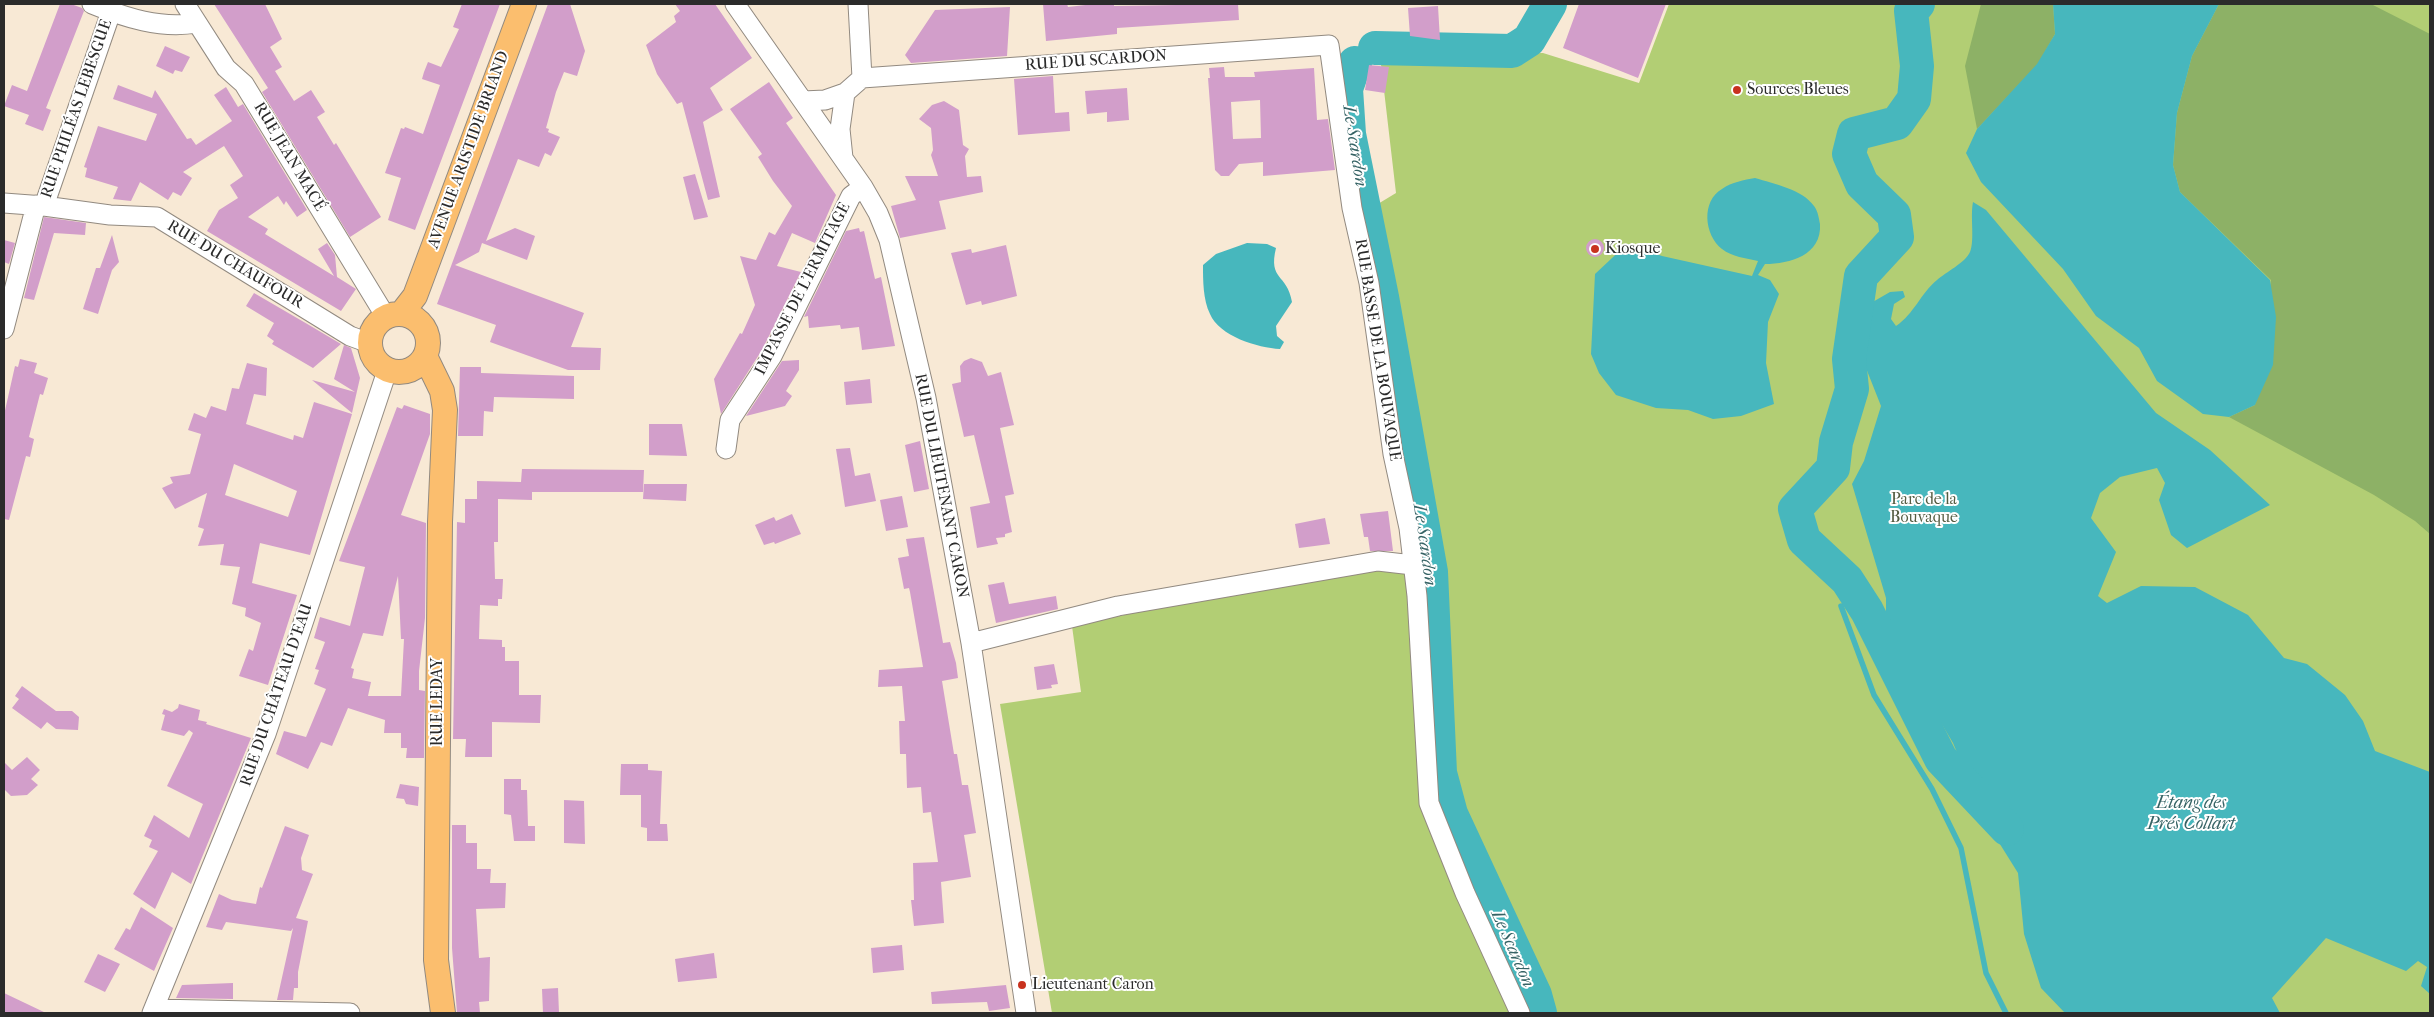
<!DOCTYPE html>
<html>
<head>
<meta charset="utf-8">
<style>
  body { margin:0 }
  #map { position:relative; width:2434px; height:1017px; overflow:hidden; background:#f8e9d5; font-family:"IM FELL French Canon",serif }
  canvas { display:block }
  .frame { position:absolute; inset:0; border:5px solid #2b2b2b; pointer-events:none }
</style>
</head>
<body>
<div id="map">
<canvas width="2434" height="1017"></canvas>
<div class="frame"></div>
</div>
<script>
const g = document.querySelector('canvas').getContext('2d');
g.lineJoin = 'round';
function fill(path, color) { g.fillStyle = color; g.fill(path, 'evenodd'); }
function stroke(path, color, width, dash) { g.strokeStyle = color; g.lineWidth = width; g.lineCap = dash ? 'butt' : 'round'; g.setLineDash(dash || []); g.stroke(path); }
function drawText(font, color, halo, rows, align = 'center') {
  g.font = font + ' "IM FELL French Canon",serif'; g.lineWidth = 4; g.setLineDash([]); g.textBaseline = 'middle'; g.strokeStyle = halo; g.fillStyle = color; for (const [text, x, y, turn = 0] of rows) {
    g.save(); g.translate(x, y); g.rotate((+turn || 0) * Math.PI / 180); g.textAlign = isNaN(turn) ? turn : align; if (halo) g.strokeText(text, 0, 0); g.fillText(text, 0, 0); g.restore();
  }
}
fill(new Path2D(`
  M1669,4h761v1009h-1378l-52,-309 81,-12 -9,-66 345,-73 -54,-340 33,-20 -16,-137 163,-3 96,30z`), '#b2ce74');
fill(new Path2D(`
  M1981,4h72l2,30 -17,30 -61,65 -12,-63z
  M2219,4h152l59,30v500l-15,-13 -41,-26 -145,-78 26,-12 16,-125 -91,-88 -7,-27 4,-52 15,-57z`), '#8db166');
fill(new Path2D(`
  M2053,4h166l-27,52 -15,57 -4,52 7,27 90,88 6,37 -3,48 -18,40 -26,12 -26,-3 -46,-33 -18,-33 -43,-32 -33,-47 -82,-87 -15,-29 11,-24 60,-65 18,-30z
  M1755,178c19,6 47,11 59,28 4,5 5,13 6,18 2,31 -30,40 -55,40l-7,11 12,5 9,14 -11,28 -2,41 8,41 -33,12 -28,3 -25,-9 -32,-2 -40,-13 -17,-22 -8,-19 4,-80 32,-30 35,12 90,20 6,-15c-12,-3 -26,-4 -36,-12 -18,-14 -21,-48 0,-60 10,-7 22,-9 33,-11z
  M1973,202l13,8 170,203 54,37 60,55 -83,43 -16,-13 -12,-35 6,-17 -8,-15 -37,9 -20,16 -9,25 25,34 -18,44 9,7 34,-17 54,1 53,28 36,43 23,6 38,31 18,26 12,30 55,21v222l-9,-8 6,-19 -9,-6 -12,10 -80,-33 -54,60 8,15h-215l-24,-25 -17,-54 -6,-61 -30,-48 -35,-82 -33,-56 -34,-67v-22l-34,-114 12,-23 17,-55 -19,-48 9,-55 19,-11 13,-1 2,6 -11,7 -3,15 5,7c18,-12 25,-33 41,-46 9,-8 28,-17 33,-28 5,-12 0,-35 3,-50z
  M1247,243l20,1 9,4c-8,33 11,25 16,54l-16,24 1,10 7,6 -4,7c-22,-1 -61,-13 -70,-35 -7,-14 -7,-34 -7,-49l13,-11z`), '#47b7bd');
stroke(new Path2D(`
  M1846,587l1,-7
  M1841,606l33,89 58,94 29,59 25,125 20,40`), '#47b7bd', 5.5);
stroke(new Path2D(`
  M1918,4l-7,7 6,55 -3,33 -17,24 -43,11 -5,20 13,30 32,31 3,22 -36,39 -12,83 3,30 -16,53 -3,26 -38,41 9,31 43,40 20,31 74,148 66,70
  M1375,48l137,3 17,-11 21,-36
  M1355,63l-9,26 3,45 33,163 49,275 9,201 11,41 84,181 5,18`), '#47b7bd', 34);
fill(new Path2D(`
  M60,4h11l11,4 2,3 -38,97 5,2 -8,21 -18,-7 4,-9 -25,-9 8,-21 15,6z
  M214,4h51l17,35 -12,8 12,20 -7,4 19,30 17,-11 14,22 -8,5 17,28 2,-2 45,74 -31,20 -88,-145 6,-4z
  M462,4h38l-85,226 -27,-10 13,-42 -16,-5 16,-45 3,1 1,-2 18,7 17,-49 -18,-6 2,-7 4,-10 13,5 18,-38 -6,-2z
  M548,4h22l15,47 -8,25 -13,-4 -8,20 -10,36 3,1 -1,3 12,5 -9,19 -6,-3 -6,14 -21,-8 -32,82 29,-13 20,8 -8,24 -45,-17 -3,9 -24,13 129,48 -13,34 30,1 -1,22h-32l-78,-28 6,-17 -59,-21z
  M675,4h40l37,54 -42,30 13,22 -20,12 17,75 -12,3 -26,-98 -5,2 -20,-30 -11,-29 30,-23 -2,-6 6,-5z
  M1043,4h24l1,3 26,-3h20v2l124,-2 1,16 -122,8v6l-71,7z
  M1579,4h87l-28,74 -75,-30z
  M1438,6l2,34 -30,-4 -2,-28z
  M1010,7l-3,49 -96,7 -6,-8 30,-45z
  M165,46l25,11 -8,15 -7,-2 -2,4 -17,-8z
  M1369,65l20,2 -4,26 -20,-3z
  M1224,67l1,10h30l-1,-5 60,-4 3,52 11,-1 7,51 -72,6v-14l-24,2 -10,12h-8l-6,-6 -7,-92h2l-1,-10zM1260,100l1,38 -28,1 -2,-37z
  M1053,76l2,37 14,-1 1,19 -52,4 -4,-56z
  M769,82l24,36 -7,5 50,72 -21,48 -23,-10 -15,33 24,6 -39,78 -41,64 -7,-35 26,-46 2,1 13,-29 -15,-49 16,4 13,-28 6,3 17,-29 -19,-25 -15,-24 4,-3 -32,-45z
  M118,85l34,13 3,-8 32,49 4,-1 5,7 36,-24 -18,-26 12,-8 12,20 5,-3 64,106 -10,7 -11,-16 -2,4 -6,-9 -30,21 20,12 -3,5 69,42 -16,-27 9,-6 8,12 2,22 19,12 -15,22 -134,-80 12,-21 19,-12 -8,-13 13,-9 -19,-30 -41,26 9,6 -11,18 -8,-4 -5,8 -28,-18 -9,19 -18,-2 5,-12 -33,-10 2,-9 -3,-1 14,-41 48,15 11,-27 -44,-15z
  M1127,88l2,32 -22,2v-10l-20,2 -2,-23z
  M944,101l15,9 4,35 6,4 -4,7 2,21 14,-1 2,16 -44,9 7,28 -46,9 -9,-32 25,-6 -11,-24h33l-7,-21 2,-5 -2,-22 -12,-9 13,-14z
  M695,174l13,43 -14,3 -11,-43z
  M44,217l42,6 -1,12 -31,-2 -20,67 -10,-2z
  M859,228l1,4 4,-1 11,48 6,-2 14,69 -33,4 -3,-23 -18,2 -1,-4 -31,3 -1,-12 -4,1 42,-86z
  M112,235l7,27 -7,8 -14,44 -15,-5 13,-41h4z
  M1586 248a9 9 0 1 1 18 0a9 9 0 1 1-18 0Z
  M4,240l11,3 -6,21 -5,-2z
  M1006,245l11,51 -35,9 -1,-4 -15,4 -15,-52 20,-4 1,4z
  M254,293l55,32 32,19 -28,24 -41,-24 2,-3 -7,-5 7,-13 -28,-17z
  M344,345l7,3 9,30 -8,35 -40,-33 43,12 -21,-13z
  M971,358l11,4 6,14 13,-4 13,53 -14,3 14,66 -9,2 7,36 -7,2v3l-9,1 2,6 -21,4 -7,-41 20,-4 -16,-68 -10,2 -12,-53 9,-2 -1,-16 4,-5z
  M20,359l17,4 -3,10 14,5 -5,17 -3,-1 -11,43 5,2 -4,18 -4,-1 -17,64 -5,-1v-104l11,-49 3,1z
  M799,360v10l-13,21 6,5 -7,10 -39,10 36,-55z
  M247,363l20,5 -1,28 -12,-2 -8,30 47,16 1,-5 9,3 11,-36 38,12 -42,141 -50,-12 -8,40 45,12 -29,90 -29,-9 10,-27 4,2 8,-28 -16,-7 1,-8 -14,-4 8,-37 -20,-2 4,-21 -26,2 6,-17 -6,-2 9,-34 -32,16 -13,-21 11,-5 -3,-6 20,-3 11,-40 -13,-4 6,-17 12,5 5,-12 15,5 6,-23 7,1zM234,464l63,27 -9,26 -63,-22z
  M460,367h21v6l93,3v23l-80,-2 -1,15 -9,-1 -1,25h-25z
  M870,379l2,24 -26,2 -2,-23z
  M404,405l26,9v20l-29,81 25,8 -1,95 -6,53v19l6,1 -1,67h-18l1,-10h-6v-15h-17l1,-13 -37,-12 -16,38 -11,-4 -13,27 -32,-15 8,-23 22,6 20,-48 -12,-5 5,-14 -4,-1 10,-27 -11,-4 6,-21 30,9 15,-59 -26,-6 58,-154 5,2zM398,576l3,63h3l-3,57h-33l3,-14 -19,-4 2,-9 -3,-1 12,-35 20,3z
  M649,424h33l5,32 -38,-1z
  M920,441l9,48 -15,3 -9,-47z
  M850,448l5,28 15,-3 6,28 -31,6 -9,-58z
  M522,469l122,1 -1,22h-111v8l-34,-1v43h-4l1,37h8l-1,20h-4v7l-18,-1 -1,34 23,1v7h3v14h14v34h22l-1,28 -48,-1v35h-27l1,-18h-13l4,-217 8,1v-24h12v-18l44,1z
  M644,484h43l-1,17 -43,-2z
  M902,496l6,31 -22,4 -6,-31z
  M1388,511l5,40h-23l-2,-14h-4l-4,-23z
  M792,514l9,20 -26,10 -1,-2 -10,3 -9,-20 19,-8 2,4z
  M1325,518l5,26 -31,4 -4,-24z
  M924,537l19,106 7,-1 6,21 2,15 -16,3 12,73h3l5,31h6l8,48 -12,2 7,42 -30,5 3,41 -30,3 -3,-26h3l-1,-37 25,-1 -7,-50 -8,1 -2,-26 -14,1 -1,-34h-6l-1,-33h6l-3,-35 -24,1 1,-17 44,-3 -13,-75 -1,-4 -5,1 -6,-31 11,-2 -3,-17z
  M1004,582l5,22 47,-8 2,13 -62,14 -8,-38z
  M1054,664l4,20 -7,1 1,3 -15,2 -3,-23z
  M22,686l34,25h16l7,6 -1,13 -22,-1 -9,-7 -6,7 -29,-21 7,-9 -4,-3z
  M179,704l21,6 -2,10 9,2 -1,2 45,14 -60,146 -19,-12 -17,37 -22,-15 25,-43 -9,-4 3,-7 -8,-4 10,-21 35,23 14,-34 -36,-18 26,-53 -4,-3 -5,6 -23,-6 4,-15 -3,-1 2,-5 8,3 6,-4z
  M27,757l13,13 -9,9 7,6 -11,10 -16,1 -7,-7v-27l8,8z
  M621,764h27v6l14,1 -2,53h7l1,17h-21v-13l-6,-1v-32h-21z
  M504,779h17v11h6l1,36h7v15h-21l-3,-26 -7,-1z
  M400,784l19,3 -1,19 -12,-2 -2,-5 -8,-1z
  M564,800l20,1 1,43 -21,-1z
  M452,825h14v18h11v26h14l-1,14h16l-1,25 -29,1 3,49 11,-1 -1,44 -10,1 1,11h-23l-5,-65z
  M285,826l24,9 -8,23 1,12 11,4 -17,44 12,3 -10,51v16h-4l-1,12h-16l16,-72 -2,3 -65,-9 -4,8 -16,-3 13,-33 13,6 24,4 4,-17 2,1z
  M141,907l32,21 -19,43 -40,-22 12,-21 4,2z
  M902,945l2,25 -31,3 -2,-25z
  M714,953l3,25 -39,4 -3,-23z
  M98,954l22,10 -15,28 -21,-10z
  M233,983v16l-57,-1 6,-13z
  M1006,985l4,23 -21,3 -2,-9 -55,2 -1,-12z
  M558,988l1,25h-16l-1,-24z
  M4,993l42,20h-42z`), '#d29eca');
const minor = new Path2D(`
  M92,4c34,14 68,25 105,19
  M185,4l41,64 18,16 142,233
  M735,4l128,183 15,26 11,27 37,158 45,245 55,370
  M858,4l4,74
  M862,78l467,-33 23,163 17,75 24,171 16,74 8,68 12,207 36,90 55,120
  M803,101l22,-1 20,-7
  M843,158l-3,-29 5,-36 17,-15
  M4,203l40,3 66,9 47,2 193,119 19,7
  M44,206l67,-194
  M4,329l32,-124
  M726,449l4,-29 42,-64 79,-160 12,-9
  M971,643l147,-37 260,-45 35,4
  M155,1009l195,4
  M152,1013l114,-279 121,-363`);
const major = new Path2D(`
  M370 343a29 29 0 1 1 58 0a29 29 0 1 1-58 0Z
  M401,314l14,-18 6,-16 103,-276
  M425,356l17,35 3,19 -5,112 -4,438 7,53`);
stroke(minor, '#928a80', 21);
stroke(major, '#928a80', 26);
stroke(minor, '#fff', 19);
stroke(major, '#fbbe6e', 24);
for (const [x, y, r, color] of [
  [1737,90,5,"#c8321e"],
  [1595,249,5,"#c8321e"],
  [1022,985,5,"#c8321e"]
]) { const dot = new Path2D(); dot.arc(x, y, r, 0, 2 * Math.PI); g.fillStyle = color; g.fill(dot); stroke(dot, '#fff', 2); }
drawText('16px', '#2b2b2b', '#fff', [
  ["RUE DU SCARDON",1096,61,-4],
  ["RUE PHILÉAS LEBESGUE",77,109,-71],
  ["AVENUE ARISTIDE BRIAND",469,150,-70],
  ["RUE JEAN MACÉ",289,157,59],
  ["RUE DU CHAUFOUR",235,265,31],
  ["IMPASSE DE L'ERMITAGE",803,289,-63],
  ["RUE BASSE DE LA BOUVAQUE",1377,350,81],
  ["RUE DU LIEUTENANT CARON",941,486,79],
  ["RUE DU CHÂTEAU D'EAU",277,695,-71],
  ["RUE LEDAY",438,702,-90]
]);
drawText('16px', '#2b2b2b', '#fff', [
  ["Sources Bleues",1747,90],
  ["Kiosque",1605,249],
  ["Lieutenant Caron",1032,985]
], 'left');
drawText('16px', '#545c41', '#fff', [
  ["Parc de la",1924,500],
  ["Bouvaque",1924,518]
]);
drawText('italic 18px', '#366365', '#fff', [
  ["Le Scardon",1354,146,81],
  ["Le Scardon",1424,545,82],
  ["Étang des",2191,804],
  ["Prés Collart",2191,825],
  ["Le Scardon",1512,949,66]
]);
</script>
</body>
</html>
